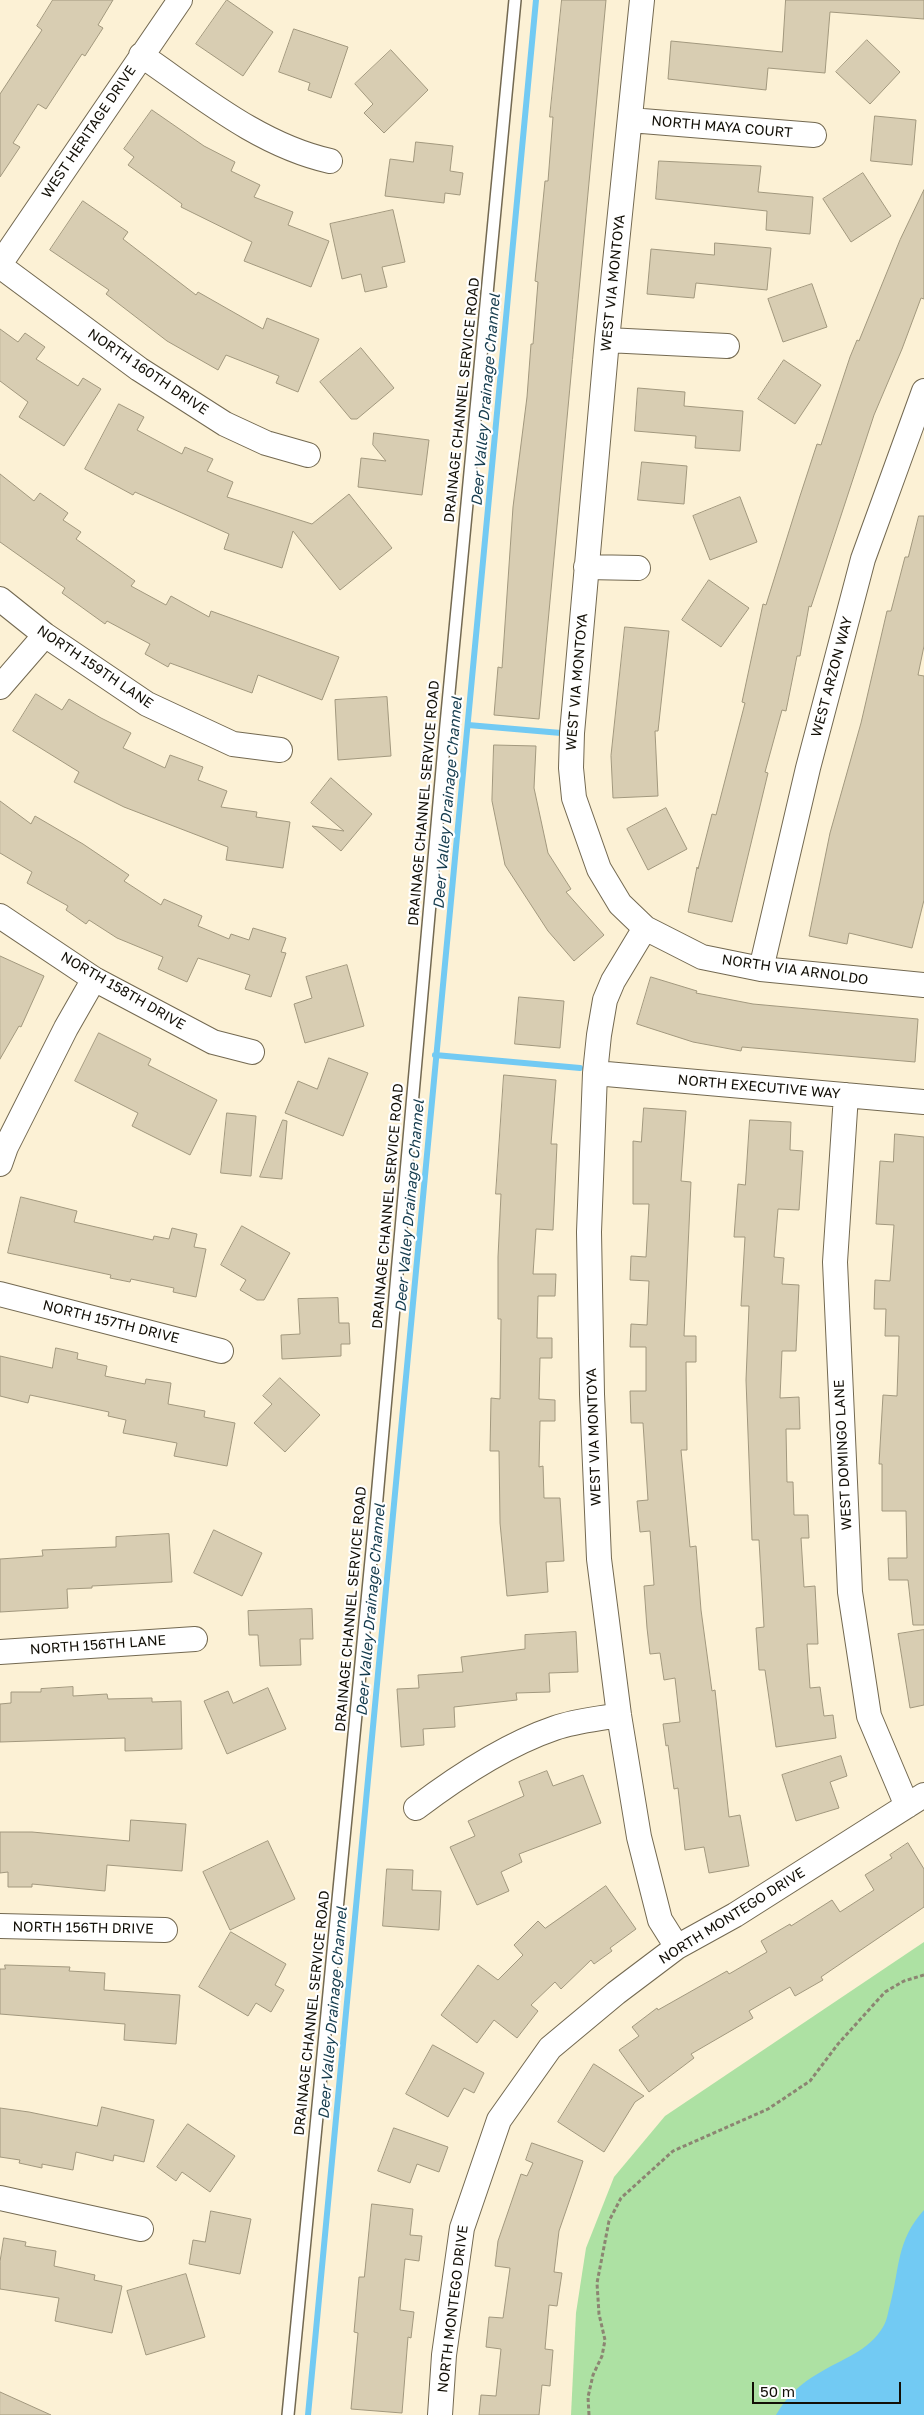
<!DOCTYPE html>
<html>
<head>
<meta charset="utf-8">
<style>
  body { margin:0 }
  #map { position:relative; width:924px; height:2415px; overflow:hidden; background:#fcf1d5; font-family:"Golos Text",sans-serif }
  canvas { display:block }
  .scale { position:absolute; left:752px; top:2382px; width:149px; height:22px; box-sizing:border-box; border:2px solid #120f06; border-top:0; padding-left:6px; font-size:15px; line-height:18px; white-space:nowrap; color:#120f06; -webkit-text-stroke:4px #fff; paint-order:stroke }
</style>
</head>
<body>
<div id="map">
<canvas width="924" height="2415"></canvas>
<div class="scale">50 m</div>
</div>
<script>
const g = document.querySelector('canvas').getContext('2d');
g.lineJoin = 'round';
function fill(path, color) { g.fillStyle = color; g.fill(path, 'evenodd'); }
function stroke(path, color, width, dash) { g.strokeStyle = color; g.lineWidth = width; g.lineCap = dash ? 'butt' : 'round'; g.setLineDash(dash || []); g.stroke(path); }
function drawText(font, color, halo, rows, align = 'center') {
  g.font = font + ' "Golos Text",sans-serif'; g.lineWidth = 4.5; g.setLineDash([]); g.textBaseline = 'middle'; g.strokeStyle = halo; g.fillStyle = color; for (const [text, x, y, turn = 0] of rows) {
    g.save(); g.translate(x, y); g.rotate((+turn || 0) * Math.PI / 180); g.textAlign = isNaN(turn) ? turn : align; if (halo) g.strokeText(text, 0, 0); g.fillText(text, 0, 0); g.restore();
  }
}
fill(new Path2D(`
  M924,1942v473h-353l5,-102 10,-65 28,-71 51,-61z`), '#ade1a3');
fill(new Path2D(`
  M924,2210v205h-148c10,-18 25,-32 43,-42 23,-14 50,-22 64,-46 4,-6 5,-15 7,-22 10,-37 6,-64 34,-95z`), '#72caf3');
stroke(new Path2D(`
  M468,725l93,8
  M435,1055l145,13
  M308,2415l228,-2415`), '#72caf3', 6);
const building = new Path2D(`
  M53,0h60l-15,25 5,3 -18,28 -3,-2 -36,55 -8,-5 -25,39 7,4 -20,30v-83l42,-64 -5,-4z
  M227,0l46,32 -30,44 -47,-32z
  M562,0h44l-67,719 -45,-4 4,-48 4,1 11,-161 14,-110 4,-53h2l5,-62 -3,-1 10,-100h3l5,-64h-3z
  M786,0h138v19l-94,-7 -5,61 -57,-5 -2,22 -98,-11 3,-38 111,11z
  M294,29l54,18 -17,51 -23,-8 2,-7 -31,-11z
  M867,40l33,32 -30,32 -34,-32z
  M391,50l37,40 -44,43 -20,-20 9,-9 -18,-20z
  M152,110l52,36 31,16 -4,9 29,14 -6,12 39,15 -5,13 41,16 -18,46 -67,-26 8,-19 -71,-35 1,-3 -54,-39 6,-8 -10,-8z
  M875,116l41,4 -4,45 -41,-4z
  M416,142l37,4 -3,25 13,2 -3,22 -15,-2 -1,10 -59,-7 5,-37 23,3z
  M659,161l102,5 -3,26 55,5 -3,37 -44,-4 1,-19 -111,-12z
  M863,173l28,43 -40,26 -28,-43z
  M924,190v109l-3,-1 -19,51 -28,66 -63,192 -2,-1 -9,50h-3l-11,55 -4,-1 -17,62 3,1 -36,149 -44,-10 9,-45 1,2 14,-55 4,1 29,-112 -3,-1 21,-98 3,1 34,-109 17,-52 4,1 29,-88 7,-17 2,1 41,-101z
  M83,201l45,31 -5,7 73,56 2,-3 65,37 4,-11 52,21 -21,53 -22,-9 3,-7 -53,-21 -8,15 -51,-29 -61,-47 3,-4 -59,-40z
  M393,210l12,52 -23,5 5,20 -22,5 -4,-18 -19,5 -12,-55z
  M715,243l56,5 -4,42 -71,-7 -2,15 -47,-4 4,-45 63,6z
  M812,284l15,43 -44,15 -15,-43z
  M0,329l18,13 7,-9 20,14 -9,12 42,27 5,-8 18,11 -37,57 -45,-29 9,-15 -28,-21z
  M361,348l33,40 -37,31h-6l-31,-37z
  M784,360l37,25 -26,39 -37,-25z
  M638,388l47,4 -1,14 59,5 -3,40 -45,-3 1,-12 -61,-5z
  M119,404l25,13 -7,13 45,24 3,-7 28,12 -6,12 26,11 -6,15 85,27 37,-30 43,54 -52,42 -47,-59 -11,37 -58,-19 5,-15 -94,-42 -2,3 -48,-26z
  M374,433l55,7 -7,55 -64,-8 3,-29 25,3 -13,-16z
  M642,462l45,4 -3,38 -46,-4z
  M0,474l34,27 6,-8 28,20 -5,7 18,12 -5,7 59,42 -4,5 35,19 5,-9 38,21 2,-6 128,46 -17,43 -64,-25 -6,18 -82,-30 -2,4 -23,-13 5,-10 -43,-23 -2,3 -43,-31 3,-5 -65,-46z
  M740,497l17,45 -47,18 -17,-44z
  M919,516h5v130l-6,29 6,1v224l-12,48 -63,-15 -2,11 -38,-8 21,-103 31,-110 26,-112h4l14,-54h3z
  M709,580l40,28 -28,39 -39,-27z
  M625,627l44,4 -11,100h-3l3,65 -45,2 -2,-42z
  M36,694l26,16 7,-11 32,19 30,15 -8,15 42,20 5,-13 33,12 -5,13 29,11 -6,16 36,5 -1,5 34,5 -7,46 -57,-8 2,-13 -104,-40 -50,-25 5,-10 -66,-41z
  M387,697l4,59 -53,4 -3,-60z
  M494,745l42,1 -2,42 14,65 23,36 -5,3 38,43 -30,26 -26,-30 -43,-66 -13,-64z
  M331,778l41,36 -31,37 -29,-25 32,5 -33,-28z
  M0,801l31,23 4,-8 48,28 46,31 -5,6 37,24 3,-6 38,17 -4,10 31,13 2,-5 18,6 4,-12 33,10 -5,14 5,1 -15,44 -26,-8 5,-14 -52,-17 -11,24 -29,-13 5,-12 -46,-19 -28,-18 -3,4 -20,-14 2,-4 -41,-23 5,-11 -32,-19z
  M666,808l21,41 -39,21 -21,-41z
  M0,956l44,20 -23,51 -2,-1 -19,33z
  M347,965l17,61 -59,17 -11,-39 18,-6 -6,-21z
  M651,977l46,14 -1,2 57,11 165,15 -3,43 -173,-15 -1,4 -48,-9 -56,-18z
  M519,997l45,4 -4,47 -45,-4z
  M99,1033l52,26 -3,6 69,35 -27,55 -58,-29 6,-13 -63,-32z
  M329,1058l39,15 -25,63 -58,-23 13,-32 19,8z
  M504,1075l52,5 -5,64h6l-4,86 -17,-1 -3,45h23l-1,22h-17l-1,42h15v20h-12l-1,41 16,1v21h-15l-1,46 4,-1 1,32h16l4,63 -18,1 2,30 -41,4 -7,-73 -1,-72h-9l1,-53 9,1 1,-80h-3v-62l3,-63h-5z
  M644,1108l42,3 -5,70 10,1 -7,154h12v26h-10l1,88h-6l9,97 6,-1 5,64 11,81 3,-1 14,127 11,-2 9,51 -40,7 -5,-26 -19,3 -7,-62 -4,1 -6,-44 -2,1 -3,-22 17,-2 -5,-44 -11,2 -4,-27 -10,1 -3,-26 -3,-42 10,-1 -4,-54 -10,1 -3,-31 11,-1 -5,-77h-12l-1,-32h16v-44h-16l1,-23 16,1 2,-44 -19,-1 1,-24 15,1 3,-53h-16v-63l8,1z
  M227,1113l29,3 -5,60 -30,-3z
  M283,1120l4,1 -5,58 -22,-2z
  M750,1120l41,2 -1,28 13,1 -4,59 -21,-1 -4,48 10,1 -2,26 17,1 -3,66h-14l-2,47 19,-1 1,32h-14l1,53h6l1,33h14l1,23h-8l3,49 11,-1 3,58h-11l3,44 10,-1 4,29 9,-1 3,23 -60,9 -11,-77h-6l-3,-42 8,-1 -5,-87h-7l-6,-160 3,-74h-8l4,-69h-11l4,-53 7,1z
  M895,1134l29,3v488h-11l-5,-45h-19l-1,-22h19l-1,-47h-24v-47h-3l4,-69 14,1 2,-60h-14l1,-27h-12l1,-29 15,1 4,-56 -18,-1 4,-63 13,1z
  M21,1197l56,14 -3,11 79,18 1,-4 15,3 3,-11 25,6 -3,13 12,2 -10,48 -23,-5 1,-4 -43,-9 -1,3 -20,-4 1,-3 -103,-22z
  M242,1226l48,27 -26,47h-7l-17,-10 6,-10 -25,-15z
  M338,1298l1,25h10l1,21h-9v12l-59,3 -1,-24 19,-1 -2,-35z
  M56,1348l22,5 -1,6 30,7 -2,10 40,8 1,-5 25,4 -3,21 37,7 -1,6 31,6 -8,43 -53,-10 3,-13 -54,-10 3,-13 -18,-4 1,-4 -79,-17 -2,8 -28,-7v-40l52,12z
  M280,1378l40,37 -35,37 -31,-29 18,-19 -9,-8z
  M214,1530l48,23 -20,43 -48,-23z
  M169,1534l3,48 -80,4v2l-25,1 1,19 -68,4v-53l43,-3 -1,-6 74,-3v-10z
  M312,1609l1,30h-13l1,26 -41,1 -2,-31h-9l-1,-24z
  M924,1630v75l-14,3 -12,-74z
  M576,1632l2,40 -29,1 1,19 -34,1 1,7 -63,7 1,20 -32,2 1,16 -23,2 -4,-58 22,-1 -1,-13 45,-3 -2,-15 64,-8v-14z
  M73,1687v9l34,-2 1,5 44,-1v4l29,-1 1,48 -57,2v-13l-125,4v-38l11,-1v-11h30v-3z
  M268,1688l18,41 -59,25 -23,-53 24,-10 5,12z
  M841,1756l6,20 -17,6 9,26 -43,13 -14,-46z
  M547,1771l6,15 30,-11 18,48 -82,31 3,8 -21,10 8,19 -32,14 -27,-58 25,-11 -7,-15 56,-25 -5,-14z
  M131,1820l55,4 -4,47 -75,-6 -2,26 -73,-7v3h-24v-15l-8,1v-41h32l97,9z
  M268,1841l27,58 -65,31 -27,-58z
  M908,1843l16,26v38l-103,70 2,3 -28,16 -5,-9 -41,24 4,7 -62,36 3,4 -45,34 -30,-42 20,-14 -7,-9 25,-19 1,2 69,-39 2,3 38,-22 -6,-11 29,-17 1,2 41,-26 8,12 34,-22 -9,-15 27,-17 -2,-3z
  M387,1869l26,1 -1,20 29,1 -2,39 -56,-4z
  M606,1886l30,43 -26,19 2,3 -18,13 -3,-4 -30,29 -6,-7 -24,23 7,6 -21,27 -23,-18 -17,23 -36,-28 37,-50 20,15 25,-25 -9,-10 24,-24 7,7z
  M231,1932l55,32 -11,21 9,5 -13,22 -15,-9 -8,13 -49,-29z
  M5,1965l65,2 -1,4 36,2 -1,17 76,5 -4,49 -52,-4 1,-16 -125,-10v-45h5z
  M433,2045l51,28 -10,20 -10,-5 -16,29 -42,-23z
  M594,2064l50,32 -9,6 -31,50 -46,-30z
  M102,2107l52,13 -10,42 -30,-7 -1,6 -37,-9 -3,18 -31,-6v4l-23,-5 1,-3 -20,-3v-49l29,4 68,14z
  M188,2124l47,32 -25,36 -28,-20 -6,9 -19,-14z
  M394,2128l54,19 -9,25 -22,-8 -7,19 -32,-12z
  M532,2143l51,18 -24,70 -5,41 8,1 -5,33 -8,-1 -4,44 8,1 -3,36 -8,-1 -3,30h-60l2,-20 15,1 5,-47 -15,-2 3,-30 14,1 7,-50 -15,-2 3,-25 23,-67 6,2 6,-13 -7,-3z
  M372,2204l41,5 -3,26 12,1 -3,25 -14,-2 -5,51 14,2 -3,26 -3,-1 -6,76 -51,-4 7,-76 -4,-1 5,-55h5z
  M211,2211l40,8 -11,55 -51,-10 4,-24 12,2z
  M4,2238l22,4 -1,4 31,5 -2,15 41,9 -1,5 28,6 -10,47 -57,-12 4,-23 -59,-9v-27z
  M186,2274l19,63 -59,18 -19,-64z
  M0,2392l51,23h-51z`);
fill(building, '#d8cdb2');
stroke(building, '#a2987e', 1);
const lane = new Path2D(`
  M288,2415l89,-917 69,-774 69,-724`);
const street = new Path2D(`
  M642,0l-35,340 -35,393 -1,35 3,30 25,71 21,35 25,24 57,29 59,12 163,16
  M141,55c60,41 118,90 189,106
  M630,120l184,15
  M0,264l180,-264
  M0,266l139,103 86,55 41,19 42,12
  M607,340l120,6
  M586,567l52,1
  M0,599l45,36 102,69 86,40 47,6
  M0,687l45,-52
  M0,916l94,63 119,63 39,10
  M645,928l-32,53 -8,19 -6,35 -4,38 -6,159 3,162 7,165 20,156 20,122 21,83 17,27
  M761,969l47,-201 55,-209 61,-168
  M595,1073l329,29
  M846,1095l-11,167 15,330 19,124 38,90
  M0,1164l6,-17 60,-119 28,-49
  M0,1294l221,57
  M0,1652l195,-13
  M416,1808c41,-31 89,-63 139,-80 20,-7 43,-9 64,-13
  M0,1926l165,4
  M0,2198l141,31
  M440,2415l4,-60 18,-127 37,-108 51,-72 66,-55 61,-46 58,-32 189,-120`);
stroke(lane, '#736951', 14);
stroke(street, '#736951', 26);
stroke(new Path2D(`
  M589,2415l-1,-18 5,-22 9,-19 3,-16 -6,-26 -2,-31 12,-62 12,-23 52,-47 95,-42 42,-28 28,-37 47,-52 19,-11 20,-6`), '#8c8572', 3, [4, 2.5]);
stroke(lane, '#fff', 11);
stroke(street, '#fff', 24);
drawText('14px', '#120f06', '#fff', [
  ["NORTH MAYA COURT",722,127,5],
  ["WEST HERITAGE DRIVE",89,132,-56],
  ["WEST VIA MONTOYA",613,283,-84],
  ["NORTH 160TH DRIVE",148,372,34],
  ["DRAINAGE CHANNEL SERVICE ROAD",462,400,-84],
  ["NORTH 159TH LANE",95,667,34],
  ["WEST ARZON WAY",832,677,-75],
  ["WEST VIA MONTOYA",577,682,-85],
  ["DRAINAGE CHANNEL SERVICE ROAD",424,803,-85],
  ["NORTH VIA ARNOLDO",795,970,8],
  ["NORTH 158TH DRIVE",123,991,30],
  ["NORTH EXECUTIVE WAY",759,1087,5],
  ["DRAINAGE CHANNEL SERVICE ROAD",388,1206,-85],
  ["NORTH 157TH DRIVE",111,1322,14],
  ["WEST VIA MONTOYA",594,1437,-92],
  ["WEST DOMINGO LANE",843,1455,-93],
  ["DRAINAGE CHANNEL SERVICE ROAD",351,1609,-85],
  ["NORTH 156TH LANE",98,1645,-4],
  ["NORTH MONTEGO DRIVE",732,1916,-32],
  ["NORTH 156TH DRIVE",83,1928,1],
  ["DRAINAGE CHANNEL SERVICE ROAD",312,2013,-84],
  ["NORTH MONTEGO DRIVE",453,2309,-83]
]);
drawText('italic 15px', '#143b4d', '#fff', [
  ["Deer Valley Drainage Channel",486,400,-85],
  ["Deer Valley Drainage Channel",448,803,-85],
  ["Deer Valley Drainage Channel",410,1206,-85],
  ["Deer Valley Drainage Channel",371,1610,-85],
  ["Deer Valley Drainage Channel",333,2013,-85]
]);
</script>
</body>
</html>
